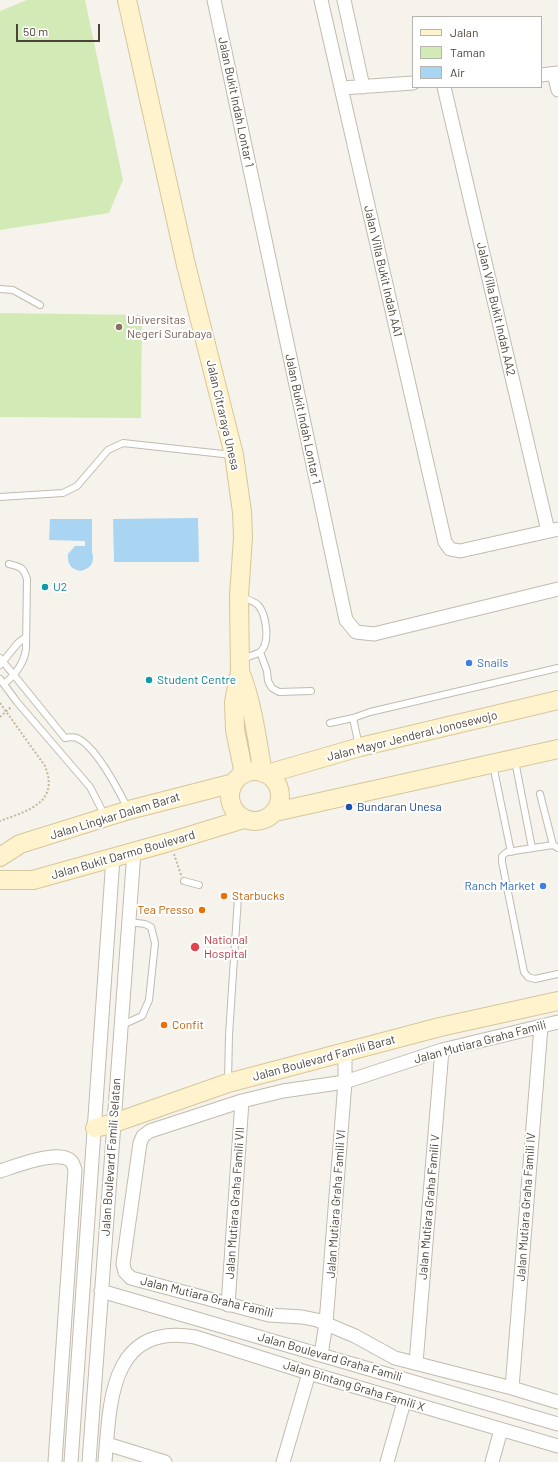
<!DOCTYPE html>
<html>
<head>
<meta charset="utf-8">
<style>
  body { margin:0 }
  #map { position:relative; width:558px; height:1462px; overflow:hidden; background:#f6f3ec; font-family:Barlow,sans-serif }
  canvas { display:block }
  .legend { position:absolute; left:412px; top:16px; width:130px; height:72px; box-sizing:border-box; background:#fff; border:1px solid #b7b4b0; margin:0; padding:5px 7px; list-style:none; font-size:12px; color:#4b4439 }
  .legend li { display:flex; align-items:center; gap:8px; height:20px }
  .legend b { width:20px; border:1px solid #b7b4b0 }
  .scale { position:absolute; left:16px; top:24px; width:84px; height:18px; box-sizing:border-box; border:2px solid #4b4439; border-top:0; padding-left:5px; font-size:12px; line-height:14px; white-space:nowrap; color:#4b4439; -webkit-text-stroke:3px #fff; paint-order:stroke }
</style>
</head>
<body>
<div id="map">
<canvas width="558" height="1462"></canvas>
<ul class="legend">
<li><b style="height:5px;background:#fff3cd"></b>Jalan</li>
<li><b style="height:11px;background:#d2eab5"></b>Taman</li>
<li><b style="height:11px;background:#a9d4f2"></b>Air</li>
</ul>
<div class="scale">50 m</div>
</div>
<script>
const g = document.querySelector('canvas').getContext('2d');
g.lineJoin = 'round';
function fill(path, color) { g.fillStyle = color; g.fill(path, 'evenodd'); }
function stroke(path, color, width, dash) { g.strokeStyle = color; g.lineWidth = width; g.lineCap = dash ? 'butt' : 'round'; g.setLineDash(dash || []); g.stroke(path); }
function drawText(font, color, halo, rows, align = 'center') {
  g.font = font + ' Barlow,sans-serif'; g.lineWidth = 4; g.setLineDash([]); g.textBaseline = 'middle'; g.strokeStyle = halo; g.fillStyle = color; for (const [text, x, y, turn = 0] of rows) {
    g.save(); g.translate(x, y); g.rotate((+turn || 0) * Math.PI / 180); g.textAlign = isNaN(turn) ? turn : align; if (halo) g.strokeText(text, 0, 0); g.fillText(text, 0, 0); g.restore();
  }
}
fill(new Path2D(`
  M27,0h58l38,180 -14,33 -109,17v-219z
  M0,313l142,2 -1,103 -141,-1z`), '#d2eab5');
fill(new Path2D(`
  M198,518l1,44h-85l-1,-43z
  M50,519h42v33c3,10 -1,17 -12,19 -9,-2 -13,-7 -12,-17l7,-8h10v-5l-36,-1z`), '#a9d4f2');
const lane = new Path2D(`
  M0,289l13,1 27,15
  M0,497l63,-4 14,-7 31,-36 15,-7 109,12
  M241,597c5,2 13,4 17,8 8,9 13,38 2,47 -5,3 -13,5 -18,7
  M260,652l7,19 1,10 4,7 7,4 32,-1
  M0,658l65,80c4,-1 9,-1 12,0 19,8 42,53 51,71
  M0,665l18,-22 8,-6
  M0,679l17,23 73,85 15,29
  M4,684c11,-9 20,-20 22,-35l1,-70c-4,-12 -6,-12 -18,-15
  M353,718l6,28
  M330,723l23,-5 17,-6 188,-44
  M515,761l17,87
  M493,765l18,87
  M540,794l13,51
  M558,848l-5,-3 -46,7 -5,4v6l22,110 4,5 7,2 23,-5
  M184,881l15,4
  M122,1025l20,-9 7,-16 6,-57 -4,-16 -6,-3 -16,-2
  M228,1081l1,-46 9,-138`);
const street = new Path2D(`
  M214,0l132,620 10,12 18,2 184,-45
  M321,0l124,542 5,7 10,2 98,-22
  M344,0l19,87
  M554,74l4,16
  M541,75l17,-2
  M444,87l104,444
  M342,88l71,-5
  M558,1022l-116,28 -97,32 -62,9 -41,10 -92,30 -7,5 -3,7 -17,121 2,8 6,6 138,37 33,2 15,3 38,16 40,22 117,30 46,14
  M0,1171c16,-5 58,-22 71,-10 2,2 3,6 4,9l-20,292
  M101,1291l457,133
  M228,1305l14,-204
  M321,1355l5,-32 19,-241v-30
  M416,1363l26,-313
  M512,1388l29,-361
  M107,1444l58,18
  M71,1462l42,-604
  M89,1462l45,-610
  M105,1462c5,-61 5,-139 90,-125l114,36 249,73
  M283,1462l26,-89
  M387,1462l17,-60
  M492,1462l9,-32`);
const secondary = new Path2D(`
  M127,0l59,265 48,190 8,57 1,25 -4,59 1,75 -6,31 1,28 9,44
  M241,674c12,31 16,66 22,99
  M230 796a25 25 0 1 1 50 0a25 25 0 1 1-50 0Z
  M267,774l93,-27 198,-47
  M275,812l283,-63
  M0,857l20,-13 109,-34 105,-27
  M0,880h33l136,-38 75,-23
  M95,1128l19,-5 114,-40 212,-56 118,-26`);
stroke(lane, '#c2bbae', 8);
stroke(street, '#c2bbae', 15);
stroke(secondary, '#d6c79b', 20);
stroke(new Path2D(`
  M0,703l45,63c15,37 -18,45 -45,55
  M0,717l11,-10
  M174,854l7,21`), '#c4b79f', 2, [2, 2]);
stroke(lane, '#fff', 6);
stroke(street, '#fff', 13);
stroke(secondary, '#fff3cd', 18);
for (const [x, y, r, color] of [
  [119,327,4,"#8d6e63"],
  [45,587,4,"#0f9aa8"],
  [469,663,4,"#3f7fe0"],
  [149,680,4,"#0f9aa8"],
  [349,807,4,"#1a4fb4"],
  [543,886,4,"#3f7fe0"],
  [224,896,4,"#e8710a"],
  [202,910,4,"#e8710a"],
  [195,947,5,"#e0444e"],
  [164,1025,4,"#e8710a"]
]) { const dot = new Path2D(); dot.arc(x, y, r, 0, 2 * Math.PI); g.fillStyle = color; g.fill(dot); stroke(dot, '#fff', 1.5); }
drawText('12px', '#4b4439', '#fff', [
  ["Jalan Bukit Indah Lontar 1",236,102,78],
  ["Jalan Villa Bukit Indah AA1",383,271,77],
  ["Jalan Villa Bukit Indah AA2",496,309,77],
  ["Jalan Citraraya Unesa",223,415,77],
  ["Jalan Bukit Indah Lontar 1",303,419,78],
  ["Jalan Mayor Jenderal Jonosewojo",412,736,-14],
  ["Jalan Lingkar Dalam Barat",115,816,-17],
  ["Jalan Bukit Darmo Boulevard",123,855,-16],
  ["Jalan Mutiara Graha Famili",480,1042,-15],
  ["Jalan Boulevard Famili Barat",324,1058,-15],
  ["Jalan Boulevard Famili Selatan",111,1157,-86],
  ["Jalan Mutiara Graha Famili VII",235,1203,-86],
  ["Jalan Mutiara Graha Famili VI",336,1204,-86],
  ["Jalan Mutiara Graha Famili V",429,1207,-85],
  ["Jalan Mutiara Graha Famili IV",526,1207,-86],
  ["Jalan Mutiara Graha Famili",207,1297,14],
  ["Jalan Boulevard Graha Famili",330,1357,16],
  ["Jalan Bintang Graha Famili X",354,1386,17]
]);
drawText('12px', '#785e54', '#fff', [
  ["Universitas",127,320],
  ["Negeri Surabaya",127,334]
], 'left');
drawText('12px', '#0d838f', '#fff', [
  ["U2",53,587],
  ["Student Centre",157,680]
], 'left');
drawText('12px', '#366cbe', '#fff', [
  ["Snails",477,663],
  ["Ranch Market",535,886,"right"]
], 'left');
drawText('12px', '#164399', '#fff', [
  ["Bundaran Unesa",357,807]
], 'left');
drawText('12px', '#c56008', '#fff', [
  ["Starbucks",232,896],
  ["Tea Presso",194,910,"right"],
  ["Confit",172,1025]
], 'left');
drawText('12px', '#be3a42', '#fff', [
  ["National",204,940],
  ["Hospital",204,954]
], 'left');
</script>
</body>
</html>
